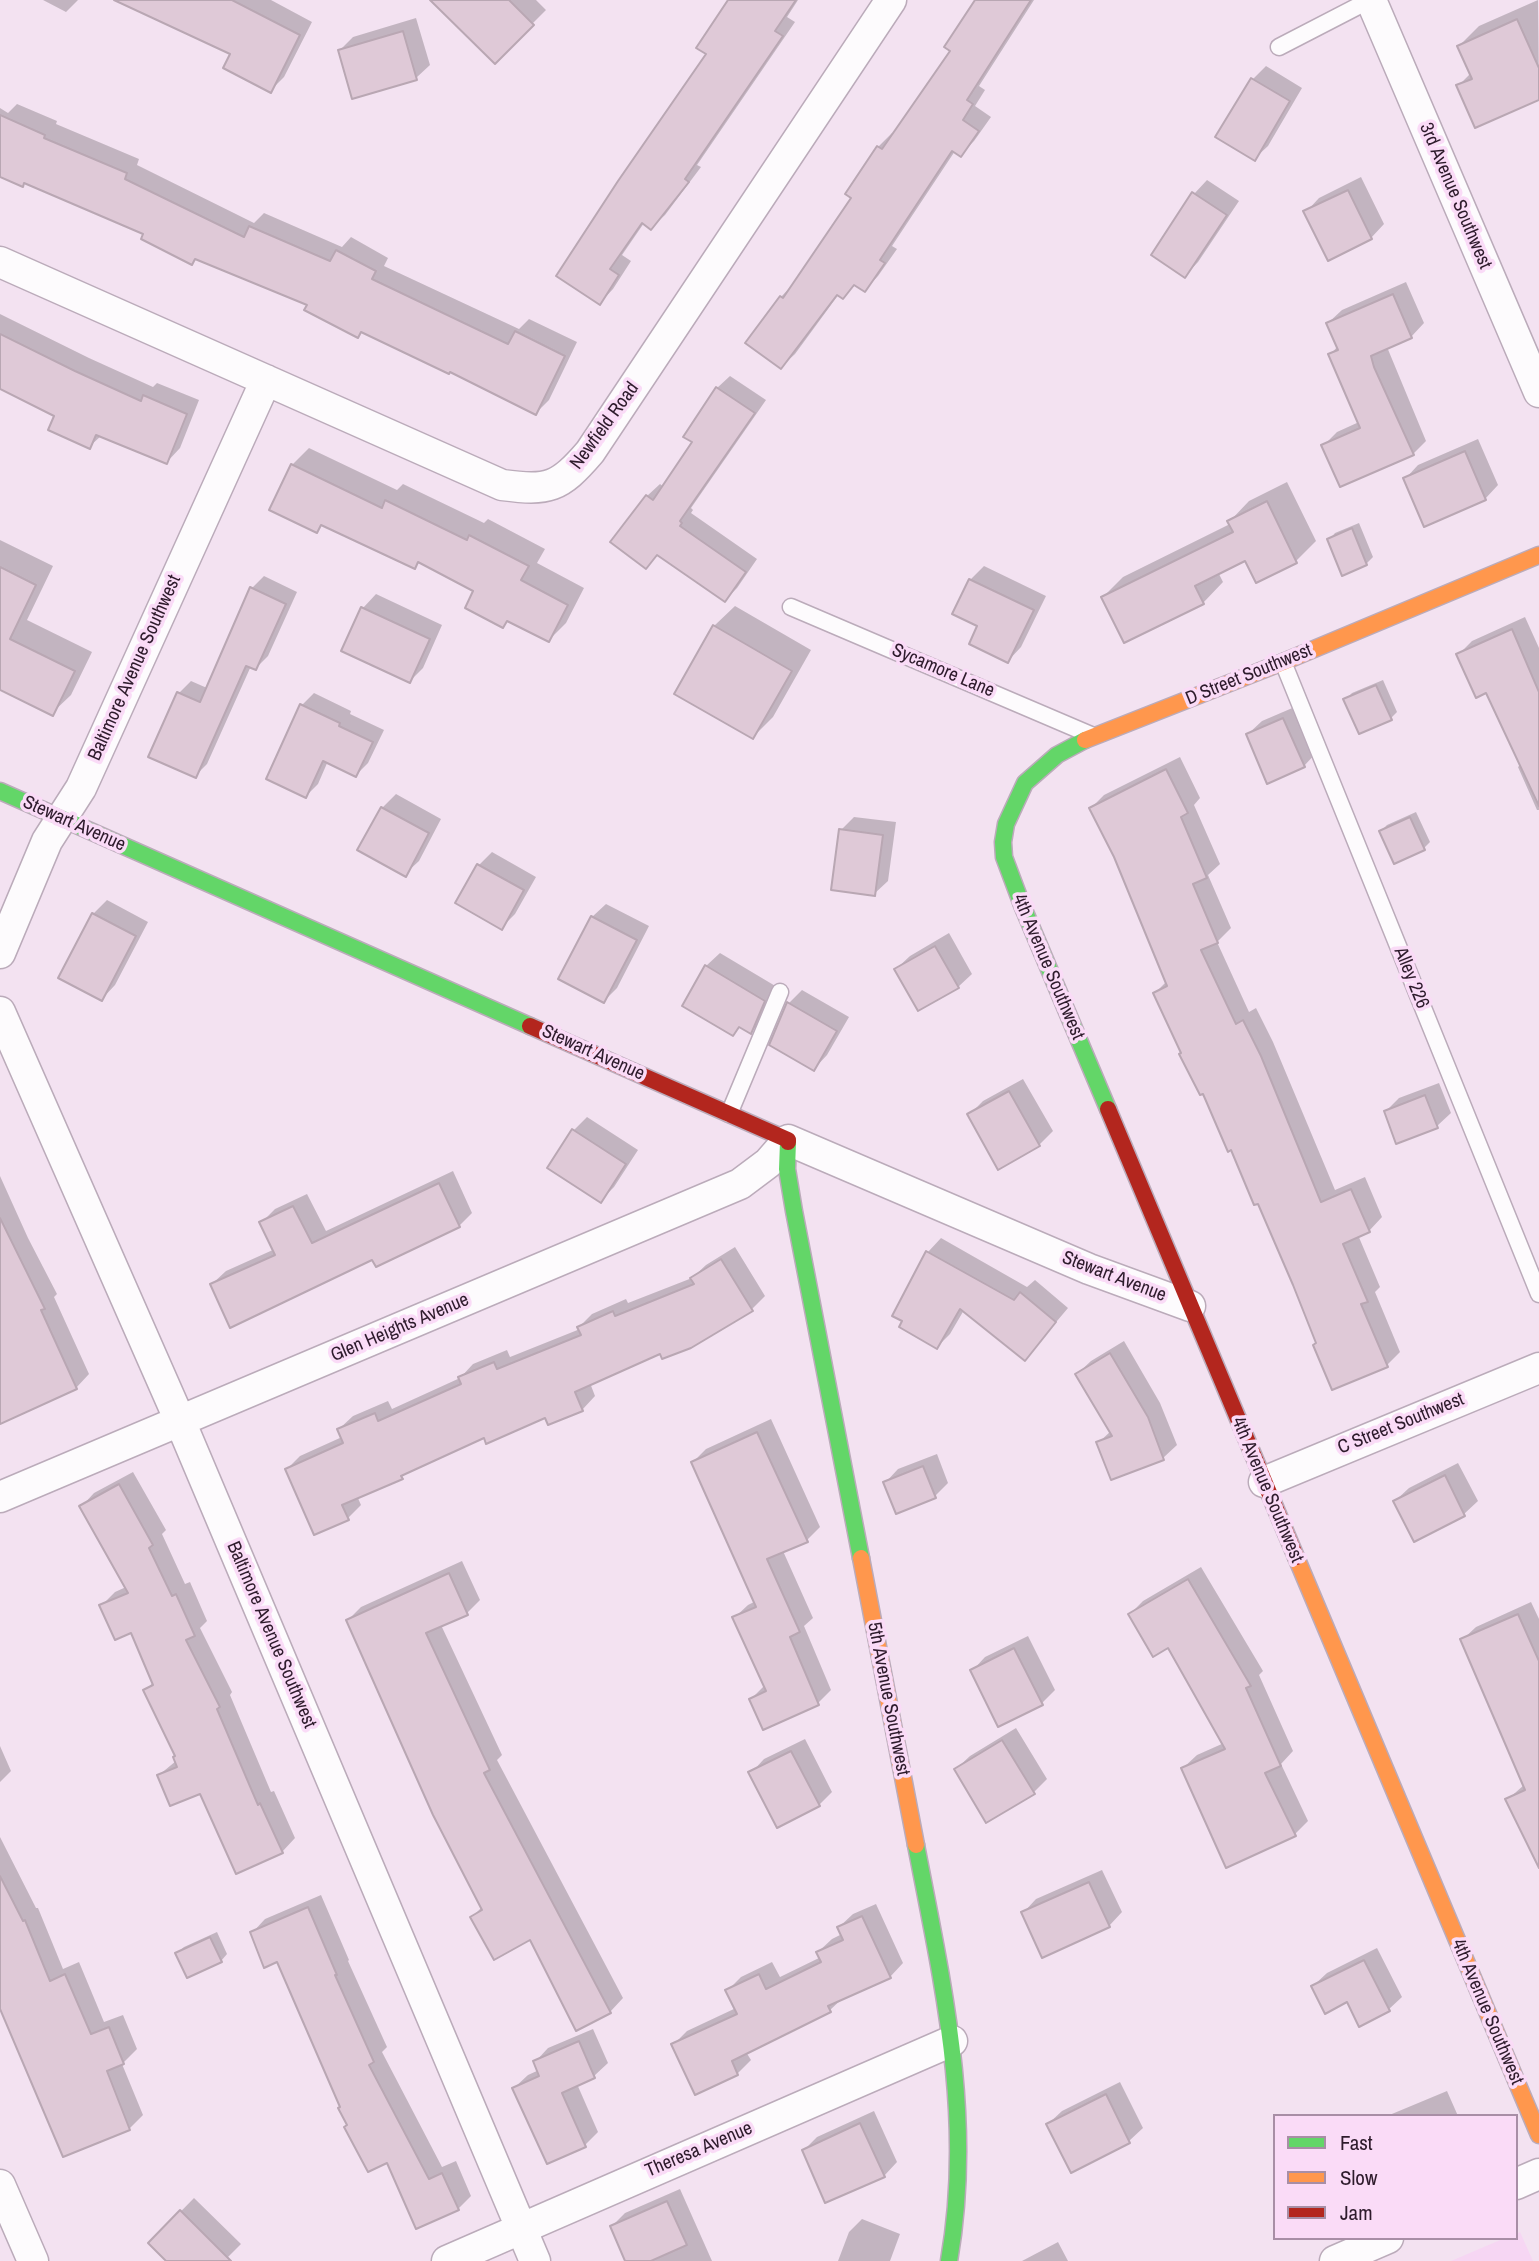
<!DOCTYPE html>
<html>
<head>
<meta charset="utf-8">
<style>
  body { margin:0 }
  #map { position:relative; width:1539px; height:2261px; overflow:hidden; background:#f3e2f1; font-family:"Archivo Narrow",sans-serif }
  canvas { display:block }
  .legend { position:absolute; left:1273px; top:2114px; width:245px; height:126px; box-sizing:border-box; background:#fadbf7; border:2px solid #a88ea6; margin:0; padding:9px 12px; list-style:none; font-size:21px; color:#2e1b2c }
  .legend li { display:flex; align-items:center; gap:14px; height:35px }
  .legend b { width:35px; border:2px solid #a88ea6 }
</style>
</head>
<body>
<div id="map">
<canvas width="1539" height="2261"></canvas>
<ul class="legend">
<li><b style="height:9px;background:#63d668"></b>Fast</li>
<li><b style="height:9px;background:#ff974d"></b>Slow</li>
<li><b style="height:9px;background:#b3261e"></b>Jam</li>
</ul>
</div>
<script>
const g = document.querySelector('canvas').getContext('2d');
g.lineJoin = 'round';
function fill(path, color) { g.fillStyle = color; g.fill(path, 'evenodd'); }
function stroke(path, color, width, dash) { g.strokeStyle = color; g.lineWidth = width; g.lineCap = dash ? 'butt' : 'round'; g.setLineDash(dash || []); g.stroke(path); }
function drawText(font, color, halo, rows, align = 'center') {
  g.font = font + ' "Archivo Narrow",sans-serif'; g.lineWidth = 7; g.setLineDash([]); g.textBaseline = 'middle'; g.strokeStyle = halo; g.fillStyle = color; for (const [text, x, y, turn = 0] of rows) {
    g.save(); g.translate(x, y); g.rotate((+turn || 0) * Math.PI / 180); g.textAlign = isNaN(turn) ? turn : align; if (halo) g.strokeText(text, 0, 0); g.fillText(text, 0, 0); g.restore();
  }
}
fill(new Path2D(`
  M1520,2232l13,29h-82l54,-23h11v-4z`), '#f6d6f3');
fill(new Path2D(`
  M43,0h35l-12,12z
  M118,0h153l41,22 -28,55 -13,13 -38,-37z
  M454,0h82l10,10 -51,51z
  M730,0h68l-11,17 8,5 -98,143 4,2 -36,48 -14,13 -7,-5 -22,32 9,6 -18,28 -13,14 -41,-28 149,-221z
  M977,0h57l-55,86 6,4 -10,16 16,11 -17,24 -13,13 -6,-3 -63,95 5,3 -19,27 -13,14 -9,-6 -13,13 -4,-3 -44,60 -14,13v-70l13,-14 59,-85 -6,-4 31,-47 14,-14 2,2 58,-84z
  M1538,0l1,98 -81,-12 13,-13 -12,-27 20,-20z
  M416,18l14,47 -14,13 -76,-28 13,-13z
  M1266,66l36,22 -34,58 -14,13 -36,-22 35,-58z
  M17,104l40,17 -1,3 83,35 -2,6 117,58 10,-10 78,34 9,-10 37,21 -4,8 135,63 10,-10 48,23 -28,58 -13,13 -86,-43 -87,-39 -5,5 -49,-31 -112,-47 -5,5 -46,-30 -121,-51 -3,3 -22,-10v-67l8,5z
  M1361,177l23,47 -13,14 -65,-26 13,-14z
  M1207,180l32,21 -41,61 -13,14 9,-82z
  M1406,282l18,41 -13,14 -24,10 39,94 -13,13 -90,-8 14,-14 22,-10 -29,-67 8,-9 -10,-23 14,-13z
  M0,314l89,44 64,29 4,-4 42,17 -19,48 -13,14 -65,-27 -13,12 -32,-32 -57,-27z
  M730,376l36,24 -75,108 2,2 -2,3 66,46 -20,29 -12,12 -66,-46 -13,13 1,-71 13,-12 4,3 30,-45 23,-54z
  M1478,439l20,46 -13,14 -80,-20 13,-14z
  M309,448l88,42 6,-6 81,39 4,-4 57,30 -8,14 47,25 -18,35 -17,17 -40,-20 -6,6 -28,-36 -55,-29 -5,6 -92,-43 -6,7 -25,-66z
  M1287,482l29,59 -20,20 -39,20 -11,-22 -28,13 5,10 -20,21 -100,-6 20,-20 107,-53 -1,-2 20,-21z
  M1359,523l14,34 -7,7 -37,-24 6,-7z
  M0,540l53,26 -26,54 65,32 -21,43 -19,18 -52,-38z
  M984,566l62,30 -25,51 -13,14 -28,-35 -10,-46z
  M264,576l33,16 -29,64 -12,12 -5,-2 -44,98 -12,12 -16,-83 12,-12 16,7 45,-100z
  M376,594l66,31 -19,43 -13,13 -67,-30 20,-43z
  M735,606l76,44 -38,67 -20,20 -39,-111z
  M1525,617l14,31v162h-2l-19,-43 3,-3 -34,-73 -29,-36 14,-14z
  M1383,680l14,32 -6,6 -46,-18 7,-7z
  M314,693l37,18 -1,3 34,16 -16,33 -12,12 -28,-14 -10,23 -12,12 -4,-91z
  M1297,706l20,46 -13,14 -56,-32 14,-13z
  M1180,757l20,41 -6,7 26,59 -12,11 23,53 -14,14 32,70 7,-4 17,34 62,148 30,-13 17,40 -13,14 -11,4 22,52 -5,5 25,60 -13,13 -69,-22 -59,-141 -76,-150 -28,-59 12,-12 -52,-125 -24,-48 13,-13z
  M396,794l45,25 -22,42 -14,13 -23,-66z
  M1416,812l14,30 -6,6 -43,-17 6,-6z
  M854,817l42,5 -8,59 -14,13 -33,-64z
  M492,852l44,25 -21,37 -13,13 -23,-62z
  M107,900l41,22 -33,63 -13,14 -9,-85z
  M606,904l43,22 -32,62 -13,13 -12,-84z
  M949,933l23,41 -14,13 -62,-18 14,-13z
  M720,953l57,34 -13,32 -13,13 -10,-6 -8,8 -27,-68z
  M802,990l47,27 -22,38 -13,14 -42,-25 17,-41z
  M1023,1079l30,52 -14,14 -40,23 -30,-53 14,-14z
  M1439,1083l12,30 -14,13 -51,-15 13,-13z
  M587,1117l51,33 -24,37 -14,14 -51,-34 25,-37z
  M453,1171l19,42 -13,13 -86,31 -161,27 14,-13 49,-22 -14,-26 14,-14 32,-15 19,37z
  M0,1176l28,62 29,56 -3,3 35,77 -13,14 -76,34z
  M941,1238l86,49 8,-7 33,28 -43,51 -61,-49 -14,24 -13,13 -32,-26 -10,-6 33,-63z
  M735,1247l30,49 -13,13 -62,37 -30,5 -70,32 5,13 -13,14 -36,5 -61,21 -76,34 -7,7 -45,19 4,9 -13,13 -61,-49 13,-13 42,-19 -3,-8 14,-13 35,-15 4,8 68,-31 13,-14 34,-14 3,7 70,-28 -1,-2 13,-13 34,-15 2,4 64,-25 14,-13z
  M1124,1341l36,62 17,42 -14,13 -51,20 -14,-35 13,-12 -34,-57 14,-13z
  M771,1419l49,108 -13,13 -24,11 30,67 -9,8 27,64 -13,13 -67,-4 14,-14 -31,-67 14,-13 8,-4 -63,-139 13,-13z
  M937,1454l11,29 -13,13 -50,-13 13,-14z
  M1458,1463l20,38 -14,13 -50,25 -19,-38 14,-13z
  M133,1472l33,58 -4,4 23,50 5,-2 17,39 -7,7 32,64 -2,3 41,97 3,-1 21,47 -13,14 -81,-60 -42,-17 17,-14 1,-6 -32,-65 9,-8 -22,-52 -31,-24 14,-14 11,-5 -45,-80 13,-14z
  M462,1561l18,39 -13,13 -26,12 61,130 -5,5 126,238 -13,14 -80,-75 -58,-20 10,-10 -134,-287 13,-13z
  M1201,1567l62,104 -4,4 34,76 -12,13 27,57 -13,13 -112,-66 14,-13 27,-12 -55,-97 -39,-32 13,-13z
  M1531,1602l8,17v246l-32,-65 17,-15 -62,-145 14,-13z
  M1028,1636l27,54 -13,13 -70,-32 13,-14z
  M1016,1728l31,51 -13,13 -78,-23 14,-13z
  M805,1739l27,53 -13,13 -68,-32 13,-14z
  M0,1746l11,25 -11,11z
  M0,1837l36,71h2l25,61 16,-7 25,60 19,-7 14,34 -15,15 21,51 -14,14 -129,-123z
  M1102,1870l20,42 -13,14 -86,-13 13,-14z
  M321,1895l28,65 -1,1 39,86 -5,5 60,115 14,-6 15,35 -13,13 -70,-49 -39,-36 -71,-164 -26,-27 13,-14z
  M876,1904l27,59 -13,14 -47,21 -13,12 -84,42 5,8 -14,14 -64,-29 14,-14 49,-23 -8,-18 13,-13 31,-15 8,15 41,-20 -3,-5 14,-13 10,-5 -3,-7 14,-13z
  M217,1932l10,22 -6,7 -44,-8 7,-6z
  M1377,1948l25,49 -14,13 -40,-10 -35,-14 14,-13z
  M593,2029l15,34 -14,13 -17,8 21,48 -13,13 -71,-57 14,-13 11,-5 -4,-8 13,-14z
  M1120,2082l23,46 -14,13 -58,29 -23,-46 14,-13z
  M1447,2091l11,25h-71z
  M874,2111l23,51 -13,14 -80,-26 13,-13z
  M680,2189l32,72h-85l-15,-35 13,-13z
  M194,2198l47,46 -17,17h-56l-18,-18z
  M862,2219l38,15 -10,27h-52l11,-29z
  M1058,2242l10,19h-46z`), '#0003');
const building = new Path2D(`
  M114,0h118l68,35 -29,58 -48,-25 7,-14z
  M430,0h79l25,25 -39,39z
  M728,0h68l-21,31 8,5 -98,143 4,3 -38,48 -9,-7 -32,46 9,6 -19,30 -44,-29 62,-95 88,-127 -10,-6z
  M975,0h56l-64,100 6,4 -10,16 16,11 -18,26 -9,-6 -72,109 5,3 -20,29 -11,-7 -11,14 -6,-4 -56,74 -36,-26 35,-47 3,2 68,-100 -6,-4 32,-48 5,3 68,-98 -6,-4z
  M1517,19l22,49v32l-64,28 -19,-43 16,-6 -15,-33z
  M403,31l14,49 -65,19 -14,-49z
  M1251,78l39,23 -35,60 -40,-24z
  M0,115l45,20 -1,3 83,35 -2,6 119,58 5,-11 81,35 6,-11 40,21 -4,8 136,65 7,-13 50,25 -29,59 -86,-43 -1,2 -88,-42 -3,6 -54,-28 3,-5 -112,-46 -3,6 -51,-26 2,-5 -119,-51 -1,4 -23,-10z
  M1348,190l24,49 -44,22 -25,-50z
  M1192,192l35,23 -42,63 -34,-23z
  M1393,294l19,44 -41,18 3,11 40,88 -74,32 -19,-42 39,-17 -32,-74 10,-4 -12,-27z
  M0,334l75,37 66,30 2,-6 44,19 -20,50 -71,-29 -6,14 -42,-19 6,-14 -54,-27z
  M716,387l39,26 -75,108 2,2 -2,3 66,46 -21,30 -68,-47 -11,14 -36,-27 36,-47 7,5 39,-58 -9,-5z
  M1465,451l21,49 -62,27 -21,-49z
  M291,464l91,44 3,-8 82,40 2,-5 60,31 -8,14 47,25 -19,37 -42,-21 -4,7 -38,-20 8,-17 -55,-29 -3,7 -94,-44 -4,8 -48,-23z
  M1267,501l30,62 -41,20 -11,-22 -50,25 9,18 -80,39 -23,-46 132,-65 -6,-11z
  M1352,528l15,37 -25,11 -15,-37z
  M0,567l36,18 -26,54 65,32 -22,45 -53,-26z
  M969,579l65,31 -26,53 -39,-19 8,-18 -25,-12z
  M250,587l36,17 -30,66 -10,-4 -50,112 -48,-21 29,-65 23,10z
  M361,607l69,32 -20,44 -69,-32z
  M713,625l79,46 -39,68 -79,-45z
  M1512,629l27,63v114l-53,-113 -10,5 -20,-44z
  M1376,685l16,35 -33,14 -16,-35z
  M300,704l40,19 -1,3 34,16 -17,35 -33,-16 -17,37 -40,-19z
  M1283,718l22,49 -38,17 -21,-50z
  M1166,769l22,44 -7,4 26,61 -14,6 25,59 -17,7 35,74 7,-4 18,36 60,146 30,-13 19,43 -27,12 25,58 -7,2 27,63 -56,23 -19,-45 3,-2 -23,-58 -35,-81 -4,1 -23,-55 -3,2 -25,-58 -3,1 -21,-41 2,-1 -28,-60 14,-7 -53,-129 -25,-49z
  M381,807l48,26 -23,44 -49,-27z
  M1410,817l15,33 -31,14 -15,-33z
  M839,829l44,6 -8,61 -44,-6z
  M477,864l47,26 -22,40 -47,-27z
  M92,913l44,23 -34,65 -44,-23z
  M591,916l46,24 -33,63 -46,-24z
  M935,946l24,42 -41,23 -24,-42z
  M705,965l60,36 -14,33 -12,-7 -6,9 -51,-30z
  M787,1002l50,29 -23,40 -45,-26z
  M1009,1091l31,55 -42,24 -31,-56z
  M1425,1095l13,33 -42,16 -12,-33z
  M572,1129l54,35 -25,39 -54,-35z
  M439,1183l21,44 -84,40 -4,-7 -142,68 -20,-44 65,-29 -16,-33 34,-16 19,37z
  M0,1218l45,91 -4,1 36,79 -77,35z
  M926,1251l88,49 6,-8 36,30 -31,39 -65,-52 -23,40 -38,-22 3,-6 -10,-5z
  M721,1259l32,52 -62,37 -29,11 -2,-5 -85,38 8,19 -35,14 -3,-7 -59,26 -2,-6 -83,38 2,3 -61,26 7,15 -35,15 -29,-66 58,-26 -6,-14 38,-16 3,8 83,-37 -3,-7 36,-15 3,7 84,-34 -4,-8 36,-16 2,5 79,-32 -4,-6z
  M1110,1353l38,64 16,43 -53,20 -15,-38 16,-6 -37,-62z
  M757,1432l51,110 -41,17 33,73 -10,5 29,68 -56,25 -14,-31 17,-8 -34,-74 24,-10 -65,-145z
  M923,1466l13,32 -40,16 -13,-32z
  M1445,1475l20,41 -51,26 -21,-41z
  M119,1484l34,61 -4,3 23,48 4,-2 19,42 -9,4 34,67 -3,2 41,96 2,-2 23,50 -47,21 -36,-80 -30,12 -13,-31 20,-8 -4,-10 2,-1 -32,-66 10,-5 -22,-52 -16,7 -16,-35 29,-12 -49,-87z
  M449,1573l19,42 -42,18 64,137 -6,3 127,240 -35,18 -46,-91 -36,20 -24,-43 12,-7 -49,-95 -87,-195z
  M1188,1579l63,107 -5,2 35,78 -16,7 31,63 -70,32 -45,-100 44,-19 -57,-101 -15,9 -25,-43z
  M1518,1614l21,47v207l-34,-69 20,-9 -65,-151z
  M1014,1648l29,57 -45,22 -28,-57z
  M1002,1740l33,54 -49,29 -32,-54z
  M791,1751l29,55 -43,22 -29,-56z
  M0,1876l23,45 2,-1 25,61 15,-7 26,60 18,-7 15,37 -17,7 23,59 -67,27 -63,-148z
  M1089,1882l21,45 -68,31 -21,-46z
  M308,1907l29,68h-2l39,87 -5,3 60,114 13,-6 17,37 -43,19 -29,-66 -19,9 -24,-45 3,-2 -9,-17 2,-1 -63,-145 -13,6 -14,-36z
  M862,1916l29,62 -63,28 3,6 -99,49 6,14 -43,20 -24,-51 66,-30 -12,-24 34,-16 7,15 55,-27 -5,-10 27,-12 -6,-13z
  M210,1937l12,25 -35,16 -12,-25z
  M1364,1960l26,51 -31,16 -12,-25 -22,12 -14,-28z
  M579,2041l16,37 -33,15 24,54 -39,17 -35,-76 27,-12 -6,-15z
  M1106,2094l24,49 -59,30 -25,-49z
  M860,2123l25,54 -60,26 -23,-53z
  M667,2201l20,44 -36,16h-26l-15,-35z
  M180,2210l51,51h-65l-18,-18z`);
fill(building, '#dfc9d7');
stroke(building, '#b9a7b3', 2);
const lane = new Path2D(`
  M1279,47l91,-47
  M791,607l300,128
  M1283,662l256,632
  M729,1114l51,-122`);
const street = new Path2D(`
  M1371,0l168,392
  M0,262l502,223c47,6 57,3 88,-33l301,-452
  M0,953l47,-112 34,-53 185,-408
  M0,1012l180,409 355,840
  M1264,1482l275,-114
  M0,1497l740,-313 28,-21 20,-23 301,129 101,37
  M1516,2184l23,-10
  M0,2185l33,76
  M447,2261l505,-220
  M1335,2261l53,-23`);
const fast = new Path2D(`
  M1085,740l-28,15 -32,28 -19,41 -3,18 1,15 18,48 86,204
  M0,791l530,235
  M788,1142l-1,27 7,42 67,347
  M916,1845c27,140 58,273 33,416`);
const slow = new Path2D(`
  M1085,740l198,-78 256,-107
  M1296,1557l243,578
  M861,1558l55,287`);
const jam = new Path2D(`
  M530,1026l258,114v2
  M1108,1109l188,448`);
stroke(lane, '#bbabba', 19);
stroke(street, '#bbabba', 33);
stroke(fast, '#bbabba', 19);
stroke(slow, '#bbabba', 19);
stroke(jam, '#bbabba', 19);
stroke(lane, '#fdfbfd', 16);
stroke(street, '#fdfbfd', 30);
stroke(fast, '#63d668', 16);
stroke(slow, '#ff974d', 16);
stroke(jam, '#b3261e', 16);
drawText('19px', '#2e1b2c', '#fadbf7', [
  ["3rd Avenue Southwest",1455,196,67],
  ["Newfield Road",605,426,-54],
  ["Baltimore Avenue Southwest",135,668,-66],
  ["Sycamore Lane",943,671,23],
  ["D Street Southwest",1249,675,-22],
  ["Stewart Avenue",74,824,24],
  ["4th Avenue Southwest",1048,967,67],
  ["Alley 226",1411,978,68],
  ["Stewart Avenue",593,1053,24],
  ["Stewart Avenue",1114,1277,21],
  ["Glen Heights Avenue",400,1328,-23],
  ["C Street Southwest",1401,1424,-22],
  ["4th Avenue Southwest",1267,1490,67],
  ["Baltimore Avenue Southwest",271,1635,67],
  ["5th Avenue Southwest",888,1699,79],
  ["4th Avenue Southwest",1487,2012,67],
  ["Theresa Avenue",699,2150,-23]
]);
</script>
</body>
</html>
